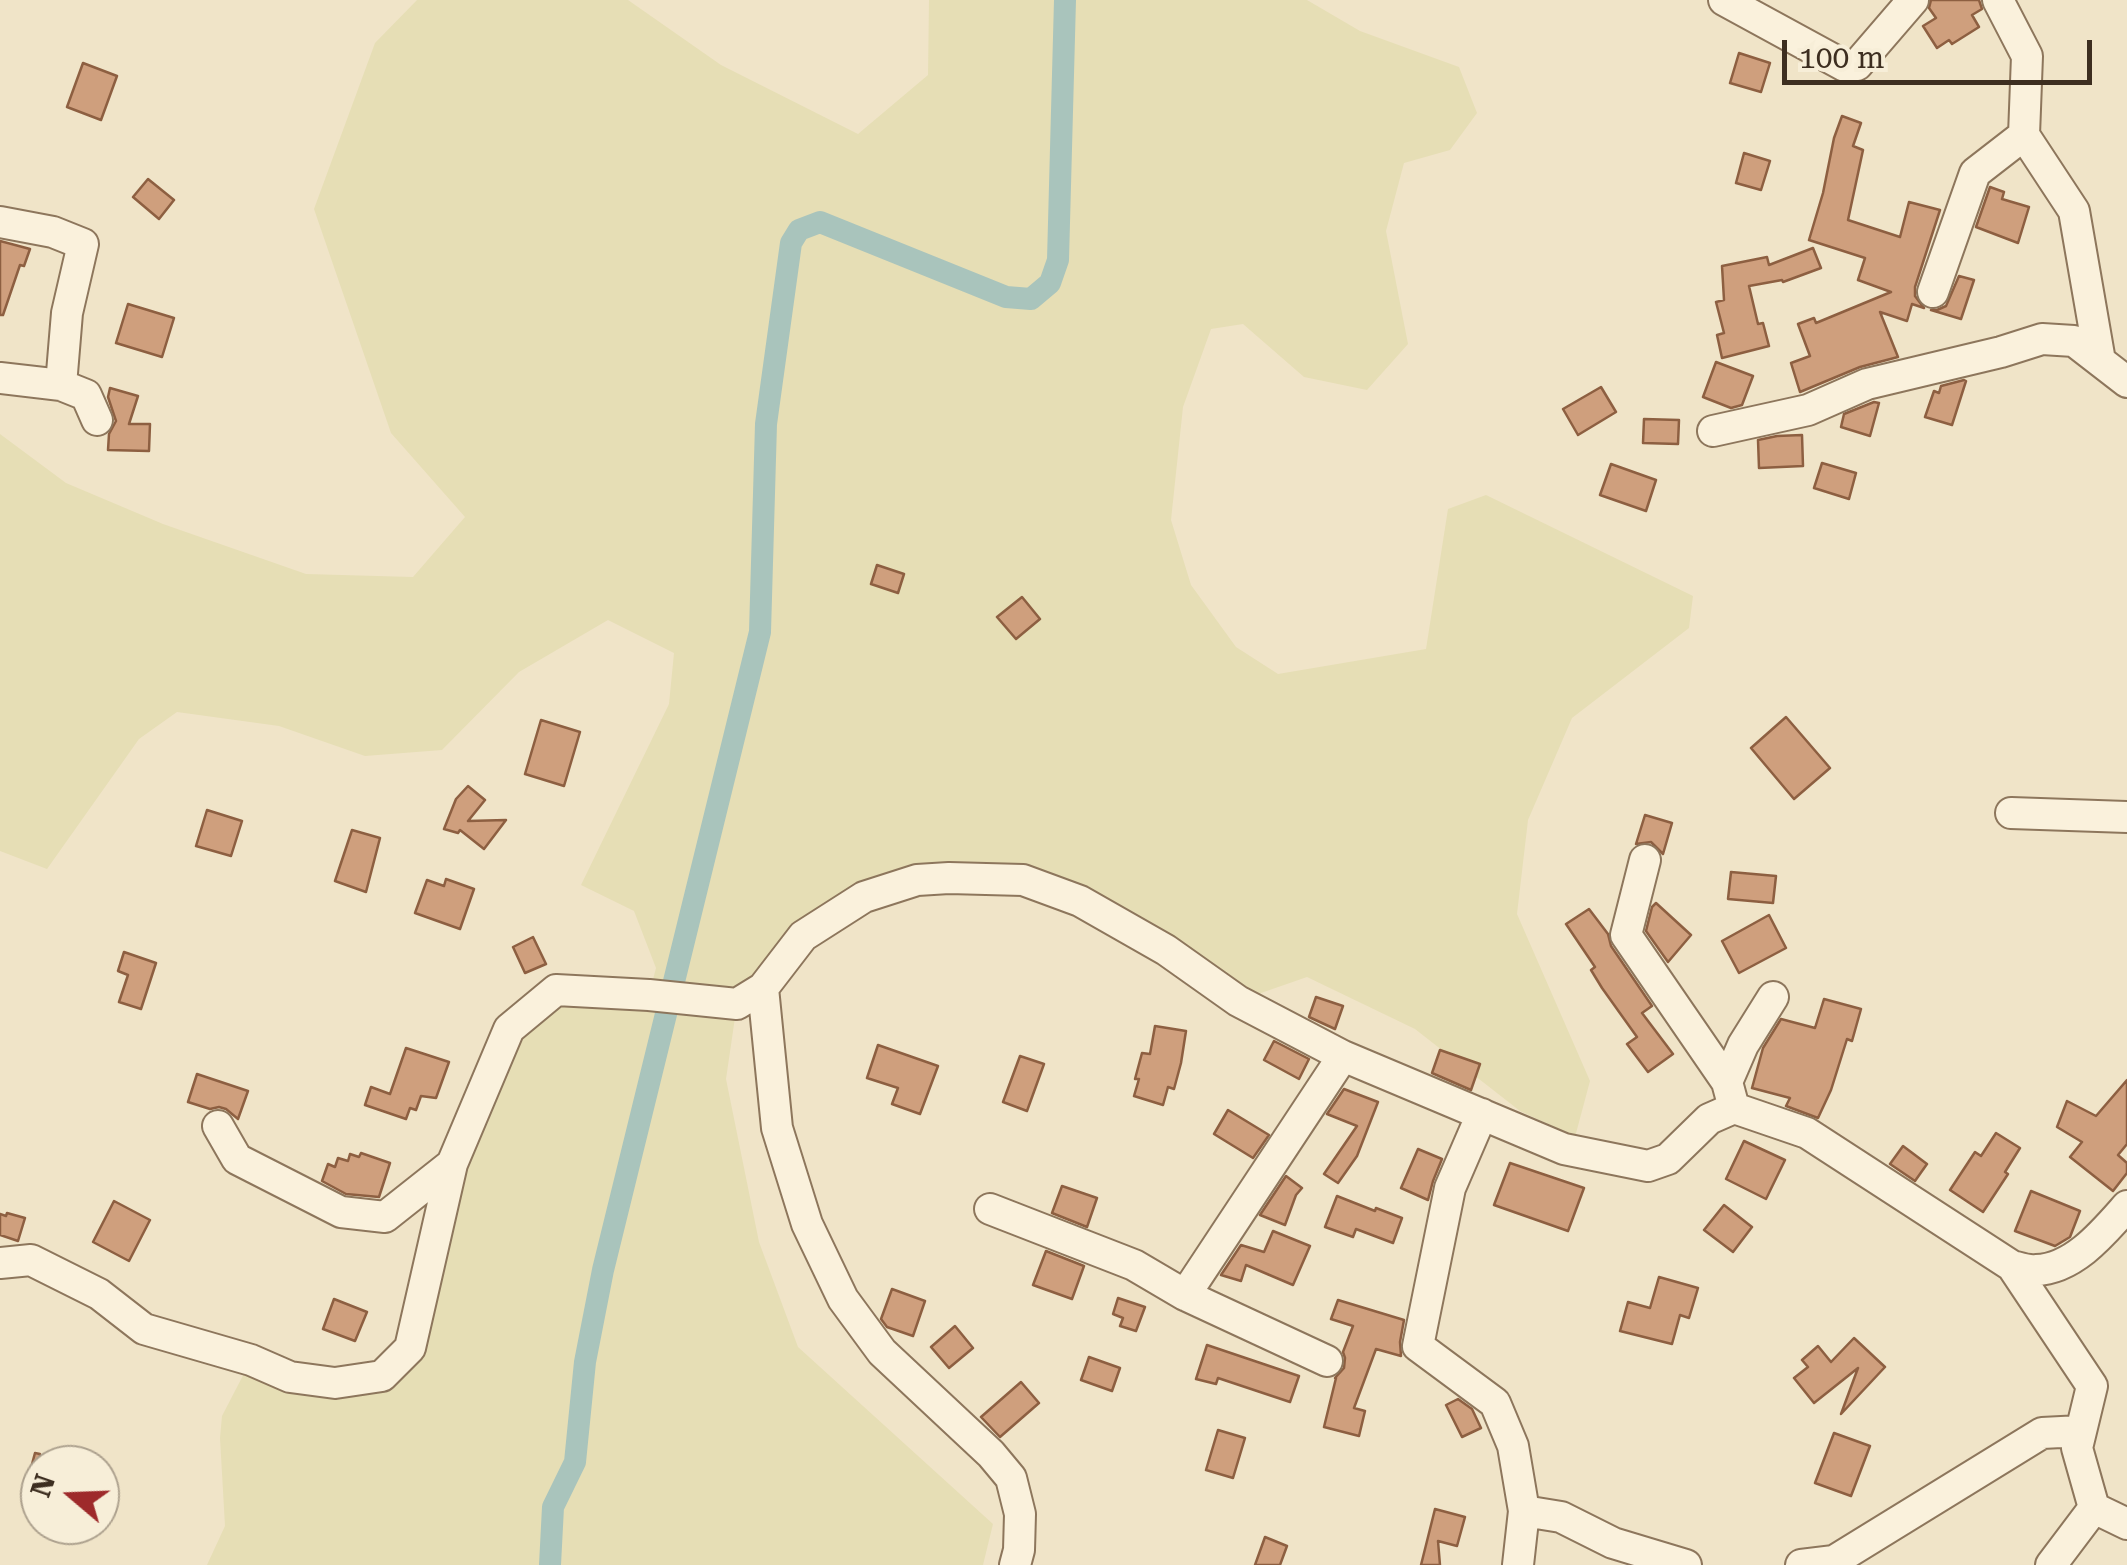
<!DOCTYPE html>
<html>
<head>
<meta charset="utf-8">
<style>
  body { margin:0 }
  #map { position:relative; width:2127px; height:1565px; overflow:hidden; background:#f0e4c8; font-family:"Roboto Serif",serif }
  canvas { display:block }
  .north { position:absolute; left:20px; top:1445px; width:100px; height:100px; box-sizing:border-box; background:#f7eed8; border:2px solid #ada18e; border-radius:50%; rotate:289deg; font-size:28px; font-weight:700; line-height:40px; text-align:center; color:#3d2e20 }
  .north::after { content:''; display:block; margin:auto; width:35px; height:45px; background:#9e2a2b; clip-path:polygon(50% 0,100% 100%,50% 72%,0 100%) }
  .scale { position:absolute; left:1782px; top:40px; width:310px; height:45px; box-sizing:border-box; border:5px solid #3d2e20; border-top:0; padding-left:12px; font-size:30px; line-height:35px; white-space:nowrap; color:#3d2e20; -webkit-text-stroke:8px #f7eed8; paint-order:stroke }
</style>
</head>
<body>
<div id="map">
<canvas width="2127" height="1565"></canvas>
<div class="north">N</div>
<div class="scale">100 m</div>
</div>
<script>
const g = document.querySelector('canvas').getContext('2d');
g.lineJoin = 'round';
function fill(path, color) { g.fillStyle = color; g.fill(path, 'evenodd'); }
function stroke(path, color, width, dash) { g.strokeStyle = color; g.lineWidth = width; g.lineCap = dash ? 'butt' : 'round'; g.setLineDash(dash || []); g.stroke(path); }
fill(new Path2D(`
  M417,0h211l93,65 137,69 70,-59 1,-75h378l53,31 99,36 18,46 -27,37 -46,13 -18,68 22,113 -41,46 -63,-13 -61,-53 -32,5 -28,78 -12,113 20,65 45,62 42,27 148,-25 22,-140 38,-14 207,101 -4,32 -117,90 -44,102 -11,94 73,167 -15,56 -55,-26 -105,-82 -108,-52 -69,24 -215,-121 -159,17 -127,107 -11,75 33,163 39,105 195,177 -10,41h-776l18,-39 -5,-88 2,-22 29,-56 84,23 75,-35 99,-319 47,-39 93,5 7,-27 -22,-57 -53,-26 88,-181 5,-51 -66,-33 -89,52 -77,78 -77,6 -86,-30 -102,-14 -38,27 -92,130 -47,-18v-417l66,49 97,41 143,50 107,3 52,-60 -74,-84 -77,-224 61,-166z`), '#e6deb5');
stroke(new Path2D(`
  M550,1565l3,-58 22,-45 10,-100 18,-92 157,-638 6,-208 25,-181 8,-13 21,-8 186,75 25,2 19,-16 8,-23 7,-260`), '#a9c4bc', 22);
const building = new Path2D(`
  M1931,0h48l3,9 -10,6 7,12 -27,17 -3,-4 -12,8 -14,-22 13,-8 -7,-10z
  M1739,53l31,10 -9,29 -31,-9z
  M83,63l34,13 -16,44 -34,-13z
  M1842,116l19,7 -8,23 10,4 -15,70 52,17 9,-35 31,8 -25,77v9l9,12 -12,-4 -5,17 -27,-9 18,45 -38,10 -60,25 -9,-29 19,-7 -12,-32 16,-6 2,5 75,-31 -33,-12 7,-22 -56,-18 14,-47 11,-55z
  M1744,153l26,8 -9,29 -25,-7z
  M148,179l26,21 -15,19 -26,-22z
  M1990,187l14,5 -2,7 27,8 -11,36 -42,-16z
  M0,241l30,8 -6,17 -4,-1 -17,50h-3z
  M1813,248l8,20 -38,14 -1,-2 -33,6 9,38 5,-1 6,23 -47,12 -5,-23 7,-2 -8,-31 8,-2 -2,-34 45,-9 2,8z
  M1959,276l15,4 -13,39 -30,-9h6l9,-4z
  M128,304l46,14 -12,39 -46,-14z
  M1716,362l37,14 -11,29 -11,3 -28,-11z
  M1964,380l2,1 -14,44 -27,-8 9,-26 5,2 2,-7z
  M1601,387l15,25 -38,23 -15,-26z
  M110,388l28,8 -9,28h21l-1,27 -41,-1 1,-16 7,-13 -8,-24z
  M1874,402l5,1 -9,33 -29,-9 3,-13z
  M1644,419l35,1 -1,24 -35,-1z
  M1802,435l1,31 -44,2 -1,-28 19,-4z
  M1822,463l34,10 -7,26 -35,-11z
  M1611,464l45,16 -10,31 -46,-16z
  M877,565l27,9 -6,19 -27,-9z
  M1022,597l18,22 -24,20 -19,-22z
  M1786,717l44,51 -36,31 -43,-51z
  M541,720l39,12 -16,54 -39,-12z
  M468,786l17,14 -17,21 38,-1 -22,29 -24,-19 -2,3 -14,-4 12,-30z
  M207,810l35,11 -11,35 -35,-10z
  M1645,815l27,8 -9,31 -12,-12 -15,2z
  M352,830l28,8 -14,54 -31,-11z
  M1731,872l45,4 -3,27 -45,-4z
  M446,879l28,10 -14,40 -45,-16 12,-33 17,6z
  M1656,903l35,32 -23,27 -22,-31 6,-24z
  M1589,909l19,25 3,12 41,60 -10,7 31,41 -25,18 -21,-28 10,-7 -35,-49 -11,-18 4,-3 -29,-43z
  M1769,915l17,33 -47,25 -17,-32z
  M533,937l13,27 -21,9 -12,-26z
  M124,952l32,11 -15,46 -22,-7 9,-27 -10,-4z
  M1316,997l27,9 -8,23 -26,-12z
  M1824,999l37,10 -9,32 -5,-2 -16,51 -13,28 -32,-12 4,-8 -38,-10 11,-40 18,-29 34,9z
  M1155,1026l31,5 -5,32 -7,26 -6,-2 -5,18 -29,-9 5,-17h-4l7,-26 8,1z
  M1274,1041l35,18 -10,20 -35,-19z
  M878,1045l60,21 -18,48 -28,-10 6,-16 -31,-10z
  M406,1048l43,14 -13,36 -15,-2 -5,14 -6,-2 -4,11 -41,-14 6,-18 19,7z
  M1440,1050l40,14 -9,26 -39,-17z
  M1020,1056l24,8 -17,47 -24,-9z
  M197,1074l51,17 -10,28 -12,-10 -7,-2 -9,2 -22,-7z
  M2127,1080v64l-9,11 9,8v10l-14,18 -43,-34 12,-15 -25,-15 10,-26 29,15z
  M1344,1089l34,13 -21,54 -19,27 -14,-9 33,-48 -30,-12z
  M1228,1110l41,25 -16,23 -39,-24z
  M1996,1133l24,15 -15,24 3,2 -25,38 -33,-22 25,-38 6,4z
  M1744,1141l41,19 -19,39 -40,-20z
  M1903,1146l24,18 -12,17 -25,-17z
  M1418,1149l24,10 -9,22 -5,19 -27,-12z
  M361,1153l29,10 -11,34 -33,-3 -24,-13 6,-17 7,3 3,-9 10,3 2,-7 9,3z
  M1510,1163l74,25 -16,43 -74,-26z
  M1286,1176l16,12 -6,7 -11,30 -25,-10z
  M1062,1186l35,12 -10,29 -35,-14z
  M2031,1191l49,20 -10,26 -15,9 -40,-15z
  M1337,1196l38,15 1,-3 26,10 -9,25 -37,-14 -3,8 -28,-10z
  M114,1201l36,19 -21,41 -36,-19z
  M1724,1205l28,22 -19,25 -29,-22z
  M7,1213l18,5 -7,23 -18,-6v-21l6,2z
  M1273,1231l37,15 -17,39 -47,-20 -5,16 -20,-6 20,-30 23,7z
  M1046,1251l38,15 -12,33 -39,-14z
  M1659,1277l39,11 -9,30 -9,-3 -8,29 -52,-13 8,-29 22,6z
  M892,1289l33,12 -12,35 -26,-9 -6,-8z
  M1118,1298l27,9 -9,24 -16,-5 3,-8 -10,-4z
  M334,1299l33,13 -12,29 -32,-12z
  M1338,1300l66,20 -4,22 1,14 -25,-7 -22,59 11,3 -6,25 -35,-9 12,-49h-1l9,-10 1,-10 -2,-6 10,-26 -22,-7z
  M955,1326l18,22 -24,20 -18,-21z
  M1854,1338l31,29 -44,47 17,-46 -44,35 -20,-25 14,-11 -6,-7 16,-14 13,16z
  M1207,1345l92,31 -9,26 -72,-24 -2,6 -20,-5z
  M1089,1357l31,11 -8,23 -31,-11z
  M1021,1382l18,21 -39,34 -19,-20z
  M1458,1399l14,10 9,19 -19,9 -16,-32z
  M1218,1430l27,8 -12,40 -27,-8z
  M1834,1433l36,13 -19,50 -36,-13z
  M35,1453l5,1v52l-18,-5z
  M1435,1509l30,8 -8,29 -19,-5 2,24h-19z
  M1265,1537l22,9 -7,19h-25z`);
fill(building, '#cf9f7d');
stroke(building, '#8d5f41', 2.5);
const minor = new Path2D(`
  M1724,0l121,66 12,-1 56,-65
  M1998,0l29,56 -3,79 50,76 26,150
  M0,222l53,10 30,12 -16,69 -6,72
  M1933,292l42,-119 49,-38
  M0,378l61,7 25,10 11,25
  M1713,431l95,-21 59,-26 134,-32 41,-13 32,2 53,41
  M2011,813l116,4
  M1645,860l-19,75 101,147 7,26
  M763,988l14,140 30,96 36,75 39,53 109,102 20,24 9,36 -1,36 -4,15
  M1727,1082l16,-37 30,-48
  M1482,1114l-32,74 -32,158 77,57 18,43 11,65 -6,54
  M218,1126l19,33 104,53 44,5 67,-53
  M990,1209l144,56 51,30 142,66
  M0,1263l31,-3 68,34 45,35 107,31 39,17 45,6 47,-7 28,-28 42,-184 57,-135 47,-39 93,5 88,9 26,-16 40,-52 61,-39 53,-17 32,-2 74,2 57,21 86,49 72,51 105,55 221,93 84,17 20,-7 41,-40 25,-11 73,25 205,133c8,2 17,5 24,4 38,-1 68,-38 91,-64
  M2012,1266l80,120 -15,62 17,60
  M1185,1295l158,-239
  M1524,1511l37,6 52,26 73,22
  M1801,1565l33,-4 208,-128 39,-2
  M2051,1565l43,-57 33,16`);
stroke(minor, '#8d765c', 34);
stroke(minor, '#faf1dc', 30);
</script>
</body>
</html>
